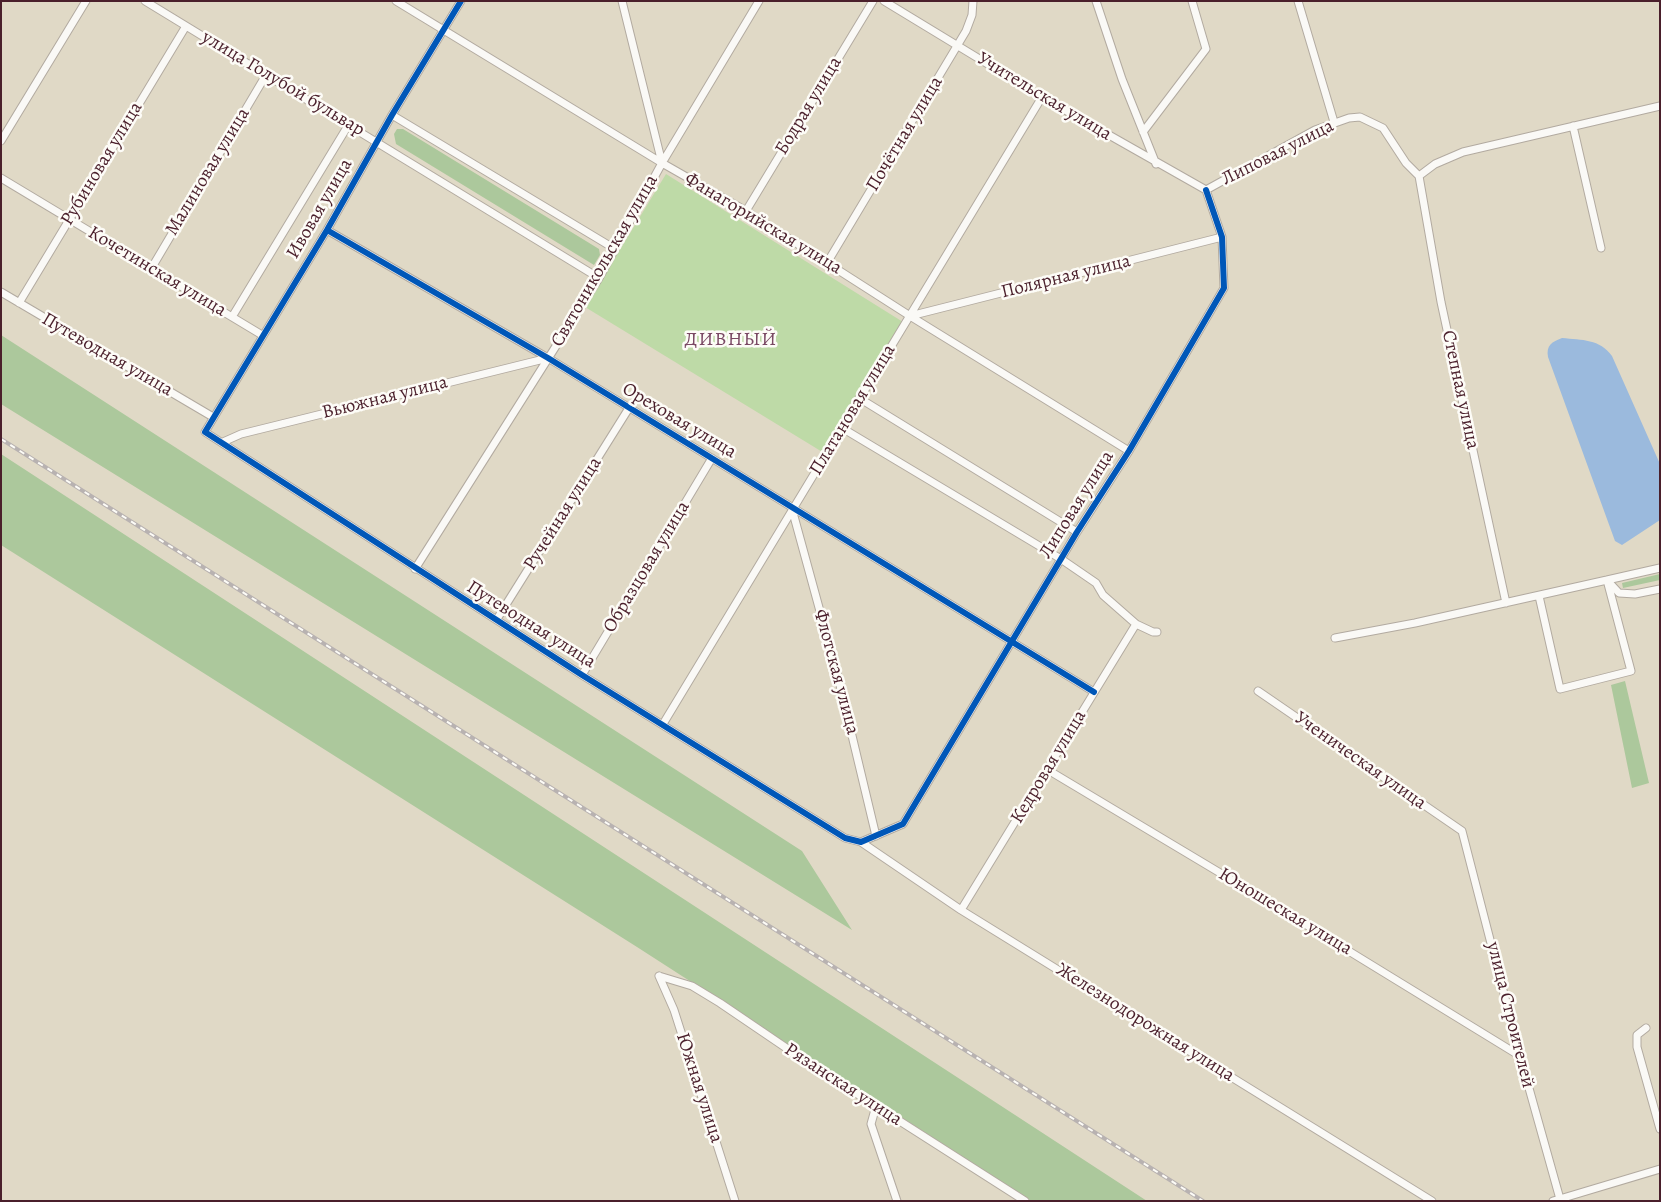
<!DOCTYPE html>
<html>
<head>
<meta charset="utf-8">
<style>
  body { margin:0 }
  #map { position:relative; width:1661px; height:1202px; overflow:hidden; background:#e0d9c6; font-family:Alegreya,serif }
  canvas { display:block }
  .frame { position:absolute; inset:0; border:2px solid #4a1f2b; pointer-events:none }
</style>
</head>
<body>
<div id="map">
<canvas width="1661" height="1202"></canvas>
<div class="frame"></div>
</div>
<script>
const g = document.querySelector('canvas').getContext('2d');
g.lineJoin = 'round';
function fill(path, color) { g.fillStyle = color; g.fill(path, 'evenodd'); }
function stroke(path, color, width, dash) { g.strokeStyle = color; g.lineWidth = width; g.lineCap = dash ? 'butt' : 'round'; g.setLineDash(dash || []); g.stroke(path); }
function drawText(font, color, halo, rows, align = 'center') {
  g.font = font + ' Alegreya,serif'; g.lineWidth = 5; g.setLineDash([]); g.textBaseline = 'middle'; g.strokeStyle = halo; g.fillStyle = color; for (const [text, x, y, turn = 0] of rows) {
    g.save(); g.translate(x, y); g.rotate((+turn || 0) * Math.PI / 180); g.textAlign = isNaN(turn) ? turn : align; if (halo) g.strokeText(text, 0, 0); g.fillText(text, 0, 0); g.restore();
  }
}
fill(new Path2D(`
  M666,174l237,148 -79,131 -239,-146z`), '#bedaa7');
fill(new Path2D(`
  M397,129h6l196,120 1,6 -6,10 -198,-121 -2,-10z
  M1,335l801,516 50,79 -851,-526z
  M1,454l1146,747h-116l-394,-254 -636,-402z
  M1660,574v6l-37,8 -1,-5z
  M1625,681l24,102 -17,5 -21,-103z`), '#acc89c');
fill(new Path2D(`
  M1562,338c20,2 38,1 50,18l48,108v56l-38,25 -7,-4 -67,-184c-2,-12 4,-15 14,-19z`), '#9bbadd');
const minor = new Path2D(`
  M145,1l454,277
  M396,1l266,162 84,48 164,105 219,135
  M461,1l-69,114 -65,115 -122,202 377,243 263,163 16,4 42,-18 174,-292 52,-81 95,-163 -2,-51 -16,-47
  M622,1l40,162
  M884,1l158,96 164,93
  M1096,1l26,78 34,85
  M1298,1l36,121
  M392,115l223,134
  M1573,126l28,122
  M1143,132l63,-83 -14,-48
  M1,141l85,-140
  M1419,176l22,126 65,301
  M1419,176l16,-12 28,-12 197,-46
  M1,178l261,157
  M1206,190l109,-60 34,-12 11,-1 23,11 23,35 13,13
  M746,211l127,-210
  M327,230l221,128 546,334
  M827,263l139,-232 6,-16 1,-14
  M151,269l115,-194
  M1,292l212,125
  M19,303l167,-277
  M910,316l312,-79
  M232,317l117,-193
  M859,398l218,134
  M842,428l219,131 35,24 7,12 33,29 17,8h4
  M223,442l18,-8 307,-76
  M792,509l46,168 38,159
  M415,569l184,-291 63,-115 97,-162
  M1539,596l21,93 71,-18 -24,-91 53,-12
  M497,619l132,-211
  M1335,638l80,-15 192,-43 12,13 16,1 25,-5
  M582,675l130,-217
  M1258,691l204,140 58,225 40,143
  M663,724l379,-627
  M1048,770l229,137 243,149
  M861,842l100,68 471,291
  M961,910l175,-286
  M659,976l33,10 28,17 81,55 224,143
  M659,976l15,34 61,191
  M1646,1028l-9,7v12l23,82
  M876,1106l-5,18 26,77
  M1553,1201l107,-32`);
stroke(minor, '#b2aaa0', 9);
stroke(minor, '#faf9f6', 7);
const rail = new Path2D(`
  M1,439l1202,762`);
stroke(rail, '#b8b2b1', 4);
stroke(rail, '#fdfcf7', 2, [5.5]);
stroke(new Path2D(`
  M461,1l-69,114 -65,115 -122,202 377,243 263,163 16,4 42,-18 174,-292 52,-81 95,-163 -2,-51 -16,-47
  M327,230l221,128 546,334`), '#0057b8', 6);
drawText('19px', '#4a1f2b', '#fdfcf7', [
  ["улица Голубой бульвар",283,84,31],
  ["Учительская улица",1044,97,31],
  ["Бодрая улица",809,106,-59],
  ["Почётная улица",905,134,-59],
  ["Липовая улица",1278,153,-27],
  ["Рубиновая улица",102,164,-59],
  ["Малиновая улица",208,172,-59],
  ["Ивовая улица",320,209,-60],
  ["Фанагорийская улица",763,224,31],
  ["Святоникольская улица",605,261,-60],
  ["Кочетинская улица",157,272,31],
  ["Полярная улица",1066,277,-14],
  ["Путеводная улица",107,355,30],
  ["Степная улица",1460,390,78],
  ["Вьюжная улица",385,398,-14],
  ["Платановая улица",853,410,-59],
  ["Ореховая улица",679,421,31],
  ["Липовая улица",1077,505,-58],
  ["Ручейная улица",563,514,-58],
  ["Образцовая улица",647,567,-59],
  ["Путеводная улица",531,625,32],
  ["Флотская улица",836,672,75],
  ["Ученическая улица",1360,761,35],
  ["Кедровая улица",1049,767,-59],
  ["Юношеская улица",1285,912,31],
  ["улица Строителей",1510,1015,76],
  ["Железнодорожная улица",1145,1023,32],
  ["Рязанская улица",843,1085,33],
  ["Южная улица",699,1088,72]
]);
g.letterSpacing = '1px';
drawText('20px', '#7a4964', '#fdfcf7', [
  ["ДИВНЫЙ",731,340]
]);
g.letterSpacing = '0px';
</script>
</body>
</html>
